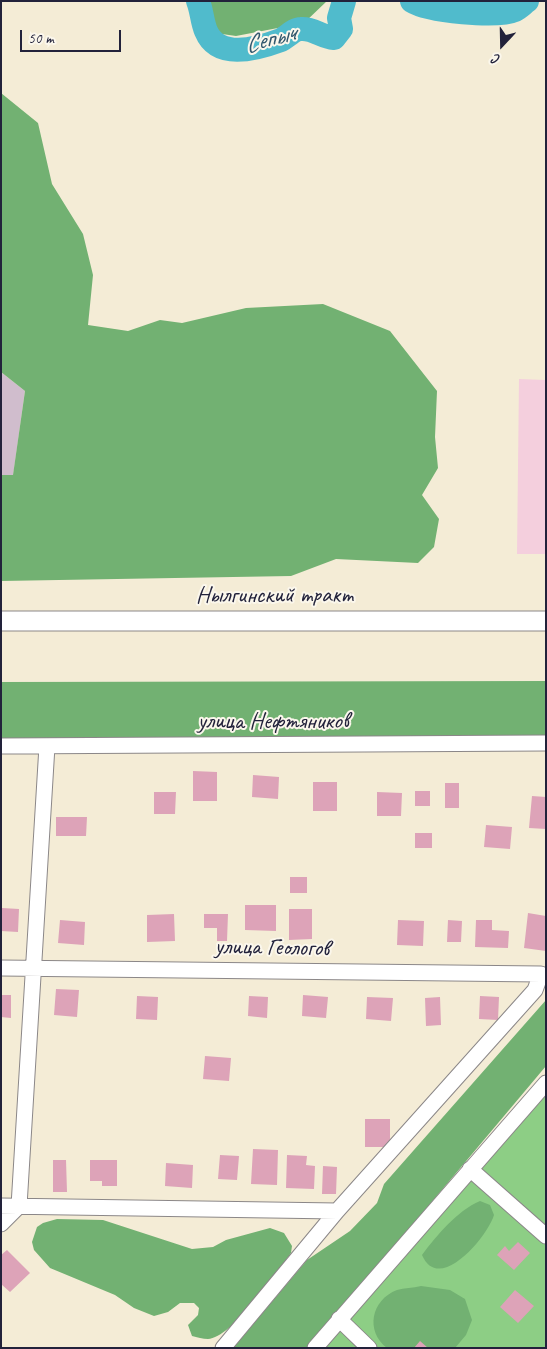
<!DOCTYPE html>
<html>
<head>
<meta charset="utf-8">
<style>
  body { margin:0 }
  #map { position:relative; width:547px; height:1349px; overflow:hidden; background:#f4ecd6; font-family:Caveat,sans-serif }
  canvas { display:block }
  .frame { position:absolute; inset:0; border:2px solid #22223b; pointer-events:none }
  .north { position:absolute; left:477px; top:20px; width:50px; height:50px; -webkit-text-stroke:4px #fbf7ec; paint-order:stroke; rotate:201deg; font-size:14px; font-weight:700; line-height:20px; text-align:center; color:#22223b }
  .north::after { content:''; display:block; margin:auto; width:18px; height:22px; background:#22223b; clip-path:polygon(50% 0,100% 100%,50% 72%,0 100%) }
  .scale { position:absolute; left:20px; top:30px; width:101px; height:22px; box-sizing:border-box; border:2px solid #22223b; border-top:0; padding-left:6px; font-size:15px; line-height:18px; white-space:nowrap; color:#22223b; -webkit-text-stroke:4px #fbf7ec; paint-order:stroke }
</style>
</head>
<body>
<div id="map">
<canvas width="547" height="1349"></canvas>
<div class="frame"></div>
<div class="north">С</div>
<div class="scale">50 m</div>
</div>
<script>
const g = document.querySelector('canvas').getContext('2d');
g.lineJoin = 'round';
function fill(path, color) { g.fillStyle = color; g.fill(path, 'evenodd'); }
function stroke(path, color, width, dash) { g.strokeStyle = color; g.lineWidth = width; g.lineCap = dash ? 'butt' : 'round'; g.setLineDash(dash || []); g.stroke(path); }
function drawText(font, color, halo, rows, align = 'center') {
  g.font = font + ' Caveat,sans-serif'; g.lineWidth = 4; g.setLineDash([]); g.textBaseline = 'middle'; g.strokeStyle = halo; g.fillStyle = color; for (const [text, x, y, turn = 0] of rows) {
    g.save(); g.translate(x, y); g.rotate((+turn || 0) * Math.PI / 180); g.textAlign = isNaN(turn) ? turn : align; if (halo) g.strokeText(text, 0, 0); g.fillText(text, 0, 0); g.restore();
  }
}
fill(new Path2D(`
  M519,379l27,1v174h-29z`), '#f4cfdd');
fill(new Path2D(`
  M1,372l24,19 -12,85 -12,-1z`), '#d0bdcd');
fill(new Path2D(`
  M546,1090v258h-226z`), '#8dce85');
fill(new Path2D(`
  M205,1h122l-23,22 -68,13 -14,-2 -11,-10z
  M1,93l37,30 14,61 31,50 10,41 -5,50 40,6 32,-11 22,3 64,-15 77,-4 67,27 47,60 -2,46 3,31 -16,27 17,24 -5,28 -16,16 -82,-4 -45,17 -290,5v-106h12l12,-84 -24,-19z
  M546,681v59l-545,2v-60z
  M546,1000v66l-237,282h-76l74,-88 43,-29 27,-28 7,-19z
  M480,1201l10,4 4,10c-6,21 -55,80 -72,40 15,-20 35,-44 58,-54z
  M57,1219l46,1 89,29 21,-2 13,-7 44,-12 14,5 8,13 -1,7c-14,19 -59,85 -83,86 -5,0 -11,-2 -16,-3l-4,-11 10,-10 1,-7 -5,-5h-14l-12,9 -14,4 -20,-8 -19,-13 -65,-27 -16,-18 -2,-8 5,-15 6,-4z
  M421,1286l29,4 15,9 7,21 -6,15 -11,13h-68c-22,-17 -16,-48 10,-58 7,-2 16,-2 24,-4z`), '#72b172');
stroke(new Path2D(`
  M198,1c4,10 4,21 8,30 12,29 51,18 75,9 6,-3 13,-11 20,-11 12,-1 21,8 33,9l7,-9 -2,-11 5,-17
  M412,1c16,10 85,17 103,9 4,-2 8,-6 12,-9`), '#50bbcc', 24);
fill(new Path2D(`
  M193,771l24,1v29h-24z
  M253,775l26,2 -1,22 -26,-2z
  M313,782h24v29h-24z
  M445,783h14v25h-14z
  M415,791h15v15h-15z
  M154,792h22l-1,22h-21z
  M377,792l25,1 -1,23h-24z
  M532,796l14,1v32l-17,-1z
  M56,817h31l-1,19h-30z
  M486,825l26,2 -2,22 -26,-2z
  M415,833h17v15h-17z
  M290,877h17v16h-17z
  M245,905h31v26l-31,-1z
  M2,908l17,1 -1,23 -17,-1z
  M289,909h23v30l-23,1z
  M528,913l18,3v35l-22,-3z
  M174,914l1,27 -28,1v-27z
  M204,914h24l-1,27h-10v-13h-13z
  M60,920l25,2 -1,23 -26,-2z
  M398,920l26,1 -1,25 -26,-1z
  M448,920l14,1 -1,21h-14z
  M476,920h16v10l17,1 -1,17 -33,-1z
  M56,989l23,1 -2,27 -23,-2z
  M1,995h10v23l-10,-1z
  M303,995l25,2 -2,21 -24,-2z
  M137,996l21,1 -1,23 -21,-1z
  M249,996l19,1 -1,21 -19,-2z
  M480,996l19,1 -1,23 -19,-1z
  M367,997l26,1 -2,23 -25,-2z
  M440,997l1,28 -15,1 -1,-28z
  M205,1056l26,2 -2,23 -26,-2z
  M365,1119h25v28h-25z
  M253,1149l25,1 -1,35 -26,-1z
  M220,1155l19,1 -2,24 -19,-1z
  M287,1155l20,1 -1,9 9,1 -1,23 -28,-1z
  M53,1160h13l1,32h-14z
  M90,1160h27v26h-15v-5h-12z
  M166,1163l27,2 -1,23 -27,-2z
  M323,1166l14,1 -1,27h-14z
  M518,1242l12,11 -16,17 -17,-15 8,-9 4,5z
  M7,1250l23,23 -20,19 -9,-8v-29z
  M515,1290l19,16 -16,17 -18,-16z
  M420,1341l8,7h-14z`), '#dda3b8');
const minor = new Path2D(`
  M1,746l545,-3
  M1,968l540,6 -6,16 -198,221 -114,137
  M470,1169l76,67
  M1,1206l336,5
  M1,1224l18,-18 28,-460
  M339,1319l30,29
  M315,1348l231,-265`);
const major = new Path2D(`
  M1,621h545`);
stroke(minor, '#8b8788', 17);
stroke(major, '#8b8788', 21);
stroke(minor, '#fff', 15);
stroke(major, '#fff', 19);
drawText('24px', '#22223b', '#fbf7ec', [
  ["Нылгинский тракт",274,596],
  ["улица Нефтяников",273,722],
  ["улица Геологов",272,948,1]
]);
drawText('italic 25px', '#32586e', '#fbf7ec', [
  ["Сепыч",270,40,-15]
]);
</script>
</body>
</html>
